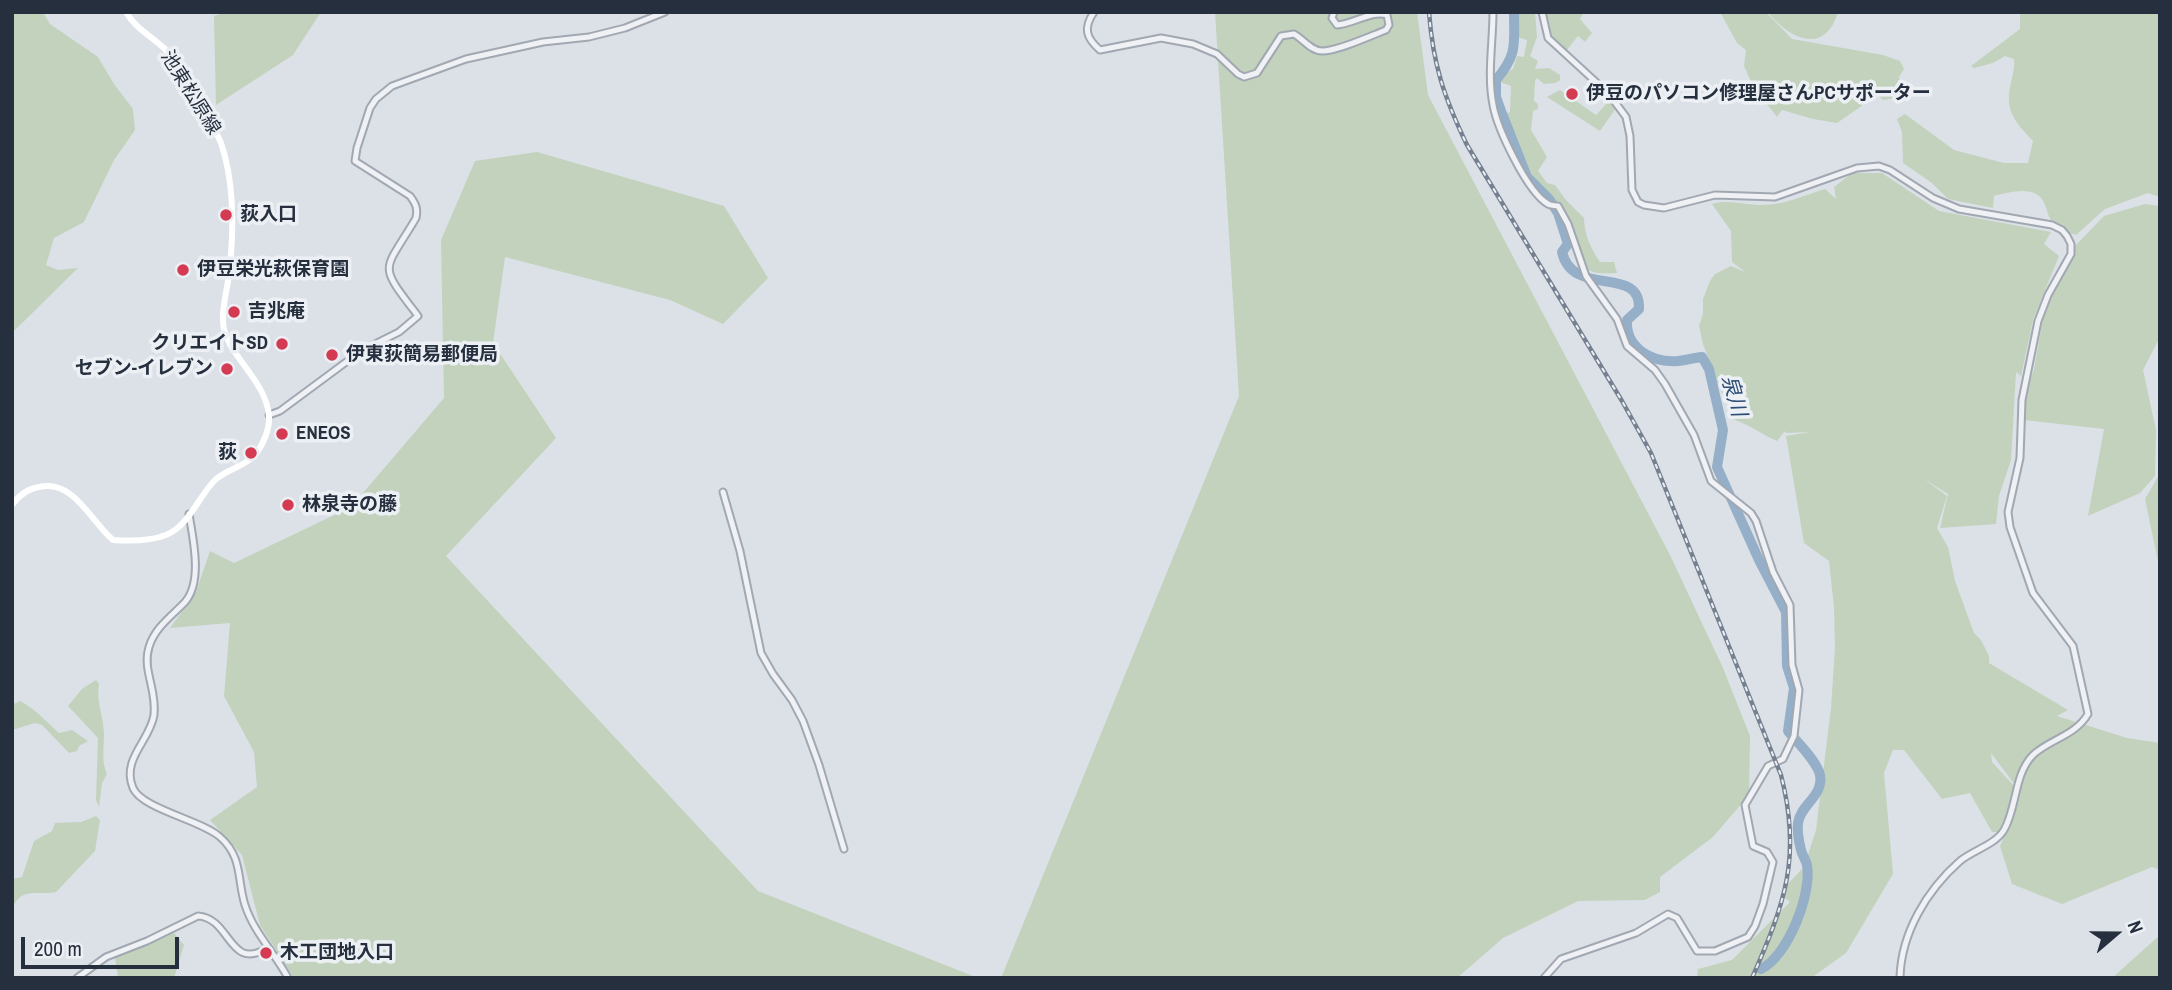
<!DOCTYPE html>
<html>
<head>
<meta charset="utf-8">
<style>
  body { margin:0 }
  #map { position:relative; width:2172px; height:990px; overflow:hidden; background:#dce1e7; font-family:"Archivo Narrow",sans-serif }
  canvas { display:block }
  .frame { position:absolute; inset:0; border:14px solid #252f3e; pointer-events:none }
  .north { position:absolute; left:2081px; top:899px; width:70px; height:70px; -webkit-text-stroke:5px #ecf0f5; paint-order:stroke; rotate:70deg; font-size:19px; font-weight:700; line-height:28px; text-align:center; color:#252f3e }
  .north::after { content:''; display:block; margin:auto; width:24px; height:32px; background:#252f3e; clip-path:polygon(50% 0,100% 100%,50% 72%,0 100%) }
  .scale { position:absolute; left:21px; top:937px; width:158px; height:32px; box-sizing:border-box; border:4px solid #252f3e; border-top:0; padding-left:9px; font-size:21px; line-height:24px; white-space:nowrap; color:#252f3e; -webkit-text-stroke:5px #ecf0f5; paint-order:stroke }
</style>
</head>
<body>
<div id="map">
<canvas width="2172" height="990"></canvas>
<div class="frame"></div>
<div class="north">N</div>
<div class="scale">200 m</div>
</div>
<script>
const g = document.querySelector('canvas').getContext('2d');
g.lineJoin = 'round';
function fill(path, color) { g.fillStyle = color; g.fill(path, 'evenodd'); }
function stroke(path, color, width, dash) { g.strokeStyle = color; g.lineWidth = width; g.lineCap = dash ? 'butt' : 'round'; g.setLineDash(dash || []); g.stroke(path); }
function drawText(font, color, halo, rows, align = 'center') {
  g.font = font + ' "Archivo Narrow","Noto Sans JP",sans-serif'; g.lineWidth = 7; g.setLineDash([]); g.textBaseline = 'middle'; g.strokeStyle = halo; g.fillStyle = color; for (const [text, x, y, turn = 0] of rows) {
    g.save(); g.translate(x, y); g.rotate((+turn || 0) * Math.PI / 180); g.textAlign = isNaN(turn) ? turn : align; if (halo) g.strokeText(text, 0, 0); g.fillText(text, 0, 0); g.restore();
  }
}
fill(new Path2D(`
  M12,12h31l7,12 48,33 16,27 19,25 2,21 -21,30 -30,62 -30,16 -8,27 12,5 20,-2 -66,65z
  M226,12h95l-28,43 -77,50 -2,-89z
  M1215,12h202l11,83 242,460 53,113 27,68 -1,59 -36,42 -53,40v15l-15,8 -67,1 -75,37 -46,40h-456l238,-582z
  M1516,12h19l2,25 -7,19 8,5 -3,8 14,-1 11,7v5l-5,3 -11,1 -7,-6 -2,3 -1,20 4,3v5l-5,2 -2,19 16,27 -9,14 9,12 8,2 11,15 18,18c0,16 7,31 16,44h14l3,11c-14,0 -25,3 -35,-9l-21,-57 -33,-31 -22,-56 -2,-6 6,-2 1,-26 -11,-4 4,-8 9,-5 4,-13 7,1 3,-17 -11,-3z
  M1545,12h39l-4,7 12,14 -7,9 -7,-6 -12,15 -14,-14z
  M1720,12h46l26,27 91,16 17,6 4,8 -5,8 3,10 -7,11 -12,2 -4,-4 -18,5 2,4 -26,18 -24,-4 -31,-9 -5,7 -24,-31 -9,-20 2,-16 -9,-7z
  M1768,12h70c-13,44 -49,27 -70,0z
  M2020,12h140v185l-12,-4 -43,16 -29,26c-7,-3 -16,-5 -21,-10 -6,-5 -7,-12 -10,-20 -7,-21 -34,-13 -51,-9l-1,12 -45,-9 -16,-16 -29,-20 -1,-31 -5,-13 8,-5 49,36 50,13h24l5,-22c-16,-17 -28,-29 -23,-54 2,-10 5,-19 4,-28l-9,-3 -12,7 -19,5 -3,-2 49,-37z
  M1560,90l36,25 14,-15 6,8 -16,23 -53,-34z
  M537,152l187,54 44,72 -45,46 -53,-24 -165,-43 -12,86 63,95 -110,118 312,335 220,87h-684l-34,-53 -18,-70 -32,-35 47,-33 -3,-35 -30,-56 6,-73 -60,5 26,-36 14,-41 24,12 117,-56 93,-109 -3,-158 34,-79z
  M1852,173h30l57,38 112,21 -7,12 15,12 -26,64 -12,56 -5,-4 -5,88 -12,36 -3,28 -56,4 8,-34 -24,-15 23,17 -10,32 11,19 7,34 19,52 7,7 8,16v7l79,47 -11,6 70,22 33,5v127l-8,-3 -90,37 -50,-20 -12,-38 15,-33 3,-24 -27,-36 1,9 22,24 -4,20 -12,26h-6l-22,-39 -28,6 -38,-49h-11l-9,23 9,101 -47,79 -35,25h-114l1,-9 34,-9 58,-58 -7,-6 -1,-6 22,-23 12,-37 15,-122 4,-60 -1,-41 -5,-46 -25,-18 -18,-107 24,-4 -24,1 -1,-2 -8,10c-14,-6 -27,-16 -42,-21l-15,-31 -17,-45 -4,-18 4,-12v-15l7,-18 5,-7 16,-8 14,6 -13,-10 -1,-31 -19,-27c18,-5 31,1 49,1 21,1 44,-10 64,-16l11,10 -2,-12z
  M2145,204l15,2v131l-17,33 13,60 -1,46 -15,17 -52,23 16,-87 -80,-9 -4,-11 14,-40 10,-56 29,-65 31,-32z
  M2160,473v98l-15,-72z
  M96,680l3,4c-3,20 5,32 5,51 0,12 -3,27 3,39l-5,9 -3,24 -3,-7 2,-62 -30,-32 14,-17z
  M20,701c14,7 27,21 39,32l13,-3 16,11 -9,5 -2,5 -8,2 -27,-28 -7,-2 -23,7v-25z
  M96,816l4,4 -5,31 -39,41c-21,4 -34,-6 -44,17v-30l10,-2 12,-36 18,-10 3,-8 26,-1z
  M174,933l10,12 -10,33h-56l-3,-21z
  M2160,935v43h-48z`), '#c2d2bd');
stroke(new Path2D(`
  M1514,12c0,32 4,42 -18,68v17l5,14 26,66 22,22 9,14 10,31 -6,8c11,47 79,12 77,57l-12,11c-2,28 25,43 51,41 8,-1 16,-3 24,-4l7,12 14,61 -6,37 42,93 27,52 1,54 7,22 -6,43c9,11 29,30 32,44 4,21 -20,30 -22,48 -1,8 1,19 3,27 1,5 5,10 6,15 5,29 -19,91 -46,104`), '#95afc9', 10);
const tertiary = new Path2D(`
  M1094,12c-11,16 -8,26 6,38l61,-12 32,6 24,10 21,20 6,3 13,-4 24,-37 13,-2c9,5 17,17 28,17 16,0 48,-15 64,-21l3,-5 -2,-10c-15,-5 -34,9 -50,10l-5,-7 2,-6
  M1493,12c0,30 -6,63 0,93 4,23 34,87 55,99 1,1 8,2 10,2l10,18 18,52 31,43 10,27 28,24 10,14 29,51 17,46 40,32 5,8 17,51 17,33 2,60 7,25 -5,46 -11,23 -15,7 -23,39 8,41 14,6 6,10 -10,42 -8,22 -7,11 -33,14h-18l-20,-33 -9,-4 -32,19 -75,26 -17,19
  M1542,12l6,26 61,56 17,23 4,19 2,54 6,12 6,3 20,3 51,-13 60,2 82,-29 22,-2 11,4 43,28 26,11 93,16 10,5 5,6 4,8v10l-23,41 -10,26 -16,79 -2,58 -12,54 2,15 23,66 40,53 15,68c-13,22 -38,25 -55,41 -19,19 -16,53 -29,75 -9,15 -31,20 -44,31 -33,29 -59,72 -60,117
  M269,415l11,-4 81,-60 38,-19 19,-16c-41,-54 -35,-42 -2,-98 2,-9 0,-14 -6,-22l-55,-35 2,-13 13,-40 6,-9 16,-13 74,-27 77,-17 46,-5 36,-9 40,-16
  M723,492l17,59 21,102 12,21 19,26 11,21 16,44 25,84
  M189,514c4,25 14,67 -4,88 -13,14 -30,25 -36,45 -7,23 8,42 5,68 -4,26 -33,44 -21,73 9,21 68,32 87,49 23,20 17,43 25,68 9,28 30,48 43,73
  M77,978l29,-21 41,-16 51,-25c33,2 31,56 69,32`);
stroke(tertiary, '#a1a8b1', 9);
stroke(tertiary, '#eff1f5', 5);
stroke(new Path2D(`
  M12,505c7,-10 15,-16 27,-18 35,-8 52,35 74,53 15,1 38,1 53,-5 22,-8 33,-39 49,-55 12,-11 29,-13 40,-25 8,-10 15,-26 14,-39 -3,-37 -45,-63 -46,-94 -1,-16 4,-32 6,-47 5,-43 6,-91 -8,-132 -7,-19 -24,-35 -34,-53 -8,-14 -11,-31 -23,-42 -13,-12 -29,-20 -38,-36`), '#fff', 6);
const rail = new Path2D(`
  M1429,12c4,53 15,85 38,133l155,256 29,52 130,322c21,82 4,128 -29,203`);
stroke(rail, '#758091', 4.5);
stroke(rail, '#ecf0f5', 2, [5]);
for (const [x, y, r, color] of [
  [1572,94,7,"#d43a51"],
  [226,215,7,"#d43a51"],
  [183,270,7,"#d43a51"],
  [234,312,7,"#d43a51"],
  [282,344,7,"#d43a51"],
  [332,355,7,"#d43a51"],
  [227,369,7,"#d43a51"],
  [282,434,7,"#d43a51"],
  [251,453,7,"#d43a51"],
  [288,505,7,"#d43a51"],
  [266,953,7,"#d43a51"]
]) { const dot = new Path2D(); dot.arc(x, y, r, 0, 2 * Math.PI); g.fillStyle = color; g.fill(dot); stroke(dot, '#ecf0f5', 2.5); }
drawText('19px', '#252f3e', '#ecf0f5', [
  ["池東松原線",190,93,58]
]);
drawText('bold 19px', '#252f3e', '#ecf0f5', [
  ["伊豆のパソコン修理屋さんPCサポーター",1586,94],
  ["荻入口",240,215],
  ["伊豆栄光萩保育園",197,270],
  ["吉兆庵",248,312],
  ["クリエイトSD",268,344,"right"],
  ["伊東荻簡易郵便局",346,355],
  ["セブン-イレブン",213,369,"right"],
  ["ENEOS",296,434],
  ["荻",237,453,"right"],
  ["林泉寺の藤",302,505],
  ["木工団地入口",280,953]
], 'left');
drawText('italic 21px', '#2e4d74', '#ecf0f5', [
  ["泉川",1733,396,74]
]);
</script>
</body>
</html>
